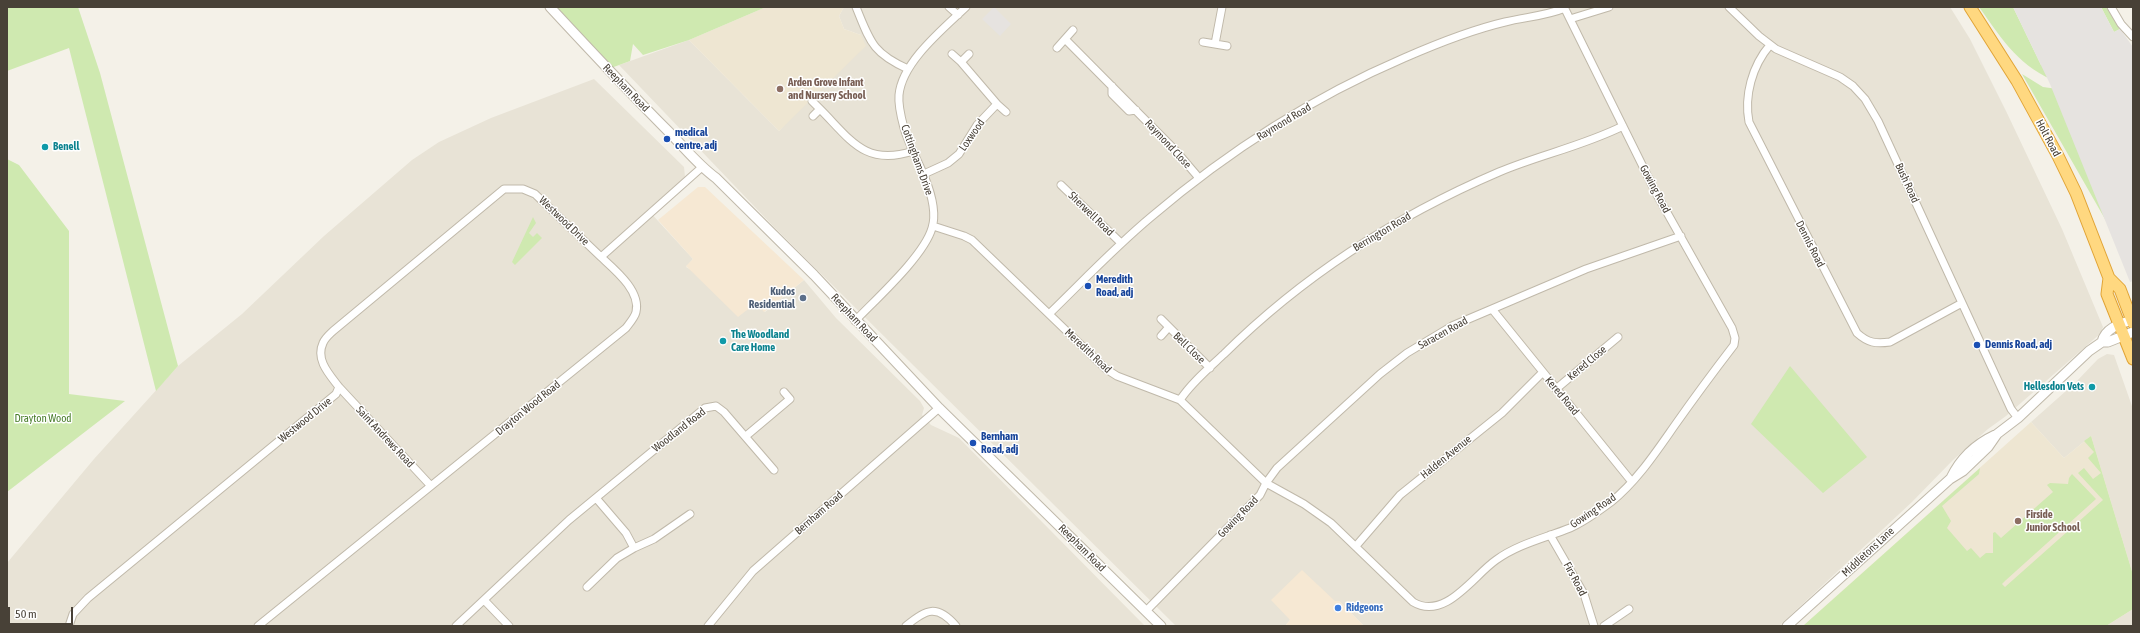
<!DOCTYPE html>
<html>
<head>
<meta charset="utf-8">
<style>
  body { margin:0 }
  #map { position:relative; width:2140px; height:633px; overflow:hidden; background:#f4f1e8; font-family:"Asap Condensed",sans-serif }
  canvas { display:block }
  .frame { position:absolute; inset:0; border:8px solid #484137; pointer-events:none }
  .scale { position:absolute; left:8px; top:607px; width:65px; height:18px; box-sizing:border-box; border:2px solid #484137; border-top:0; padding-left:5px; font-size:12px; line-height:14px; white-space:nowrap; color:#484137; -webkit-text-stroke:3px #fff; paint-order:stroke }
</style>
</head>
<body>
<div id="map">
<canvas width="2140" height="633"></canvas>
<div class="frame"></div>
<div class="scale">50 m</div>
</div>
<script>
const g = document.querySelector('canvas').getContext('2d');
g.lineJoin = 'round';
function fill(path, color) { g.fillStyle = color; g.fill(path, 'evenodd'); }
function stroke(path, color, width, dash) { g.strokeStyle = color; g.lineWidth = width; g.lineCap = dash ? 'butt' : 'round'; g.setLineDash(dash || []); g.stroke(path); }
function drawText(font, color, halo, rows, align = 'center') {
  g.font = font + ' "Asap Condensed",sans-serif'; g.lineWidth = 3; g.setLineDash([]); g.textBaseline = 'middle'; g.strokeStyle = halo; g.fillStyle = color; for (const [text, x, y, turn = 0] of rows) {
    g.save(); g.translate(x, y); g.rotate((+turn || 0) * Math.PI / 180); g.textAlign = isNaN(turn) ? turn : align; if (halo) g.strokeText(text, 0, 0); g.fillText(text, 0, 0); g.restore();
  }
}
fill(new Path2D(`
  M844,7h1106l20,32 36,72 56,118 41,98 -2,6 -95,83 -18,13 -35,31 -41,42 -133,124h-415l-25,-25h-4l-45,19 -5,6h-109l-401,-398 -156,-163 70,-25 90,91 82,-96 -17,-6 -5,-13z
  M594,79l90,88 1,10 -5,7 -32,26 45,49 -7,8 70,36 9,9 39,-32 32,38 84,83 4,7 -2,7 9,10 28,13 186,188h-1138v-63l87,-104 84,-93 64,-52 82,-78 88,-76 27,-18 52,-24z
  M2107,354l7,1 19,54v166l-42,-139 -27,22 -33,-36 44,-39 23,-24z
  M2133,609v17h-27z`), '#e8e3d6');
fill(new Path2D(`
  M698,187h7l99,93 -40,32 -8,-9 -18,14 -52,-51 7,-7 -35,-39z
  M1302,570l33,31h4l25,25h-79l5,-6 -19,-20z`), '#f6e8d3');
fill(new Path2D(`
  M766,7h78l-5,9 5,13 17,6 5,11 -87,85 -90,-91z
  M2031,422l33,36 27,-22 42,139v34l-27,17h-303z`), '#eee6d2');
fill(new Path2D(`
  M7,7h71l22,66 78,293 -22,25 -87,-343 -62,23z
  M556,7h210l-77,33 -46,15 -10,-11 -3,17 -19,7z
  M1979,7h34l28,58 5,-2 15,21c-43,-18 -56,-41 -82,-77z
  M2101,7h5l14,22 -6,3z
  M2022,74l21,13 29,4 37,135z
  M7,159l12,6 50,66v163l56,7 -118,91z
  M533,217l3,6 -7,10 4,4 4,-4 5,5 -27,27 -3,-3z
  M1790,366l77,91 -44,36 -72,-69z
  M2091,436l42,139v34l-27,17h-303l177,-158 -1,6 -37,32 9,15 -4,7 20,23 4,-3 9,10 6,-5h7v-20l2,-1 6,6 52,-46 -6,-7 3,-2 18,1 1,-6 3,-4 24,25 -90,81 -4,4 3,3 98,-87 -25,-27 6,-5 9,11 8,-6 -13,-15 6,-6 -10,-11z`), '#cfe9b0');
fill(new Path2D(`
  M994,7l17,17 -11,12 -18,-17z
  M2013,7h88l13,25 6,-3 13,18v234l-3,1 -80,-198z`), '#e6e3e0');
const minor = new Path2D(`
  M856,7c14,34 16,46 52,62
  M949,7l9,8
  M1729,7l30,29 17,13 64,28 13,9 12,13 13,22 133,288 7,9
  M2111,7l10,17 12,13
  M1570,19l39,-12
  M1073,30l-8,9 111,112 23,27
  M1203,42l12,2 7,-37
  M1215,44l12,2
  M1770,45c-18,21 -26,51 -21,77l108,211c11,10 19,11 33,9l72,-39
  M1057,48l8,-9
  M952,54l9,8
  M969,54l-8,8 36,42
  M1112,86v8l17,17 7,-1
  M812,101l8,8
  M813,116l7,-7c30,30 45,58 93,42
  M924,174l24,-11 11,-9 18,-29 20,-21 9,8
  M1061,185l60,58
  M933,226l31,10 8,4 134,129 11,7 63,24 86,83 11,-15 103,-94 27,-21 45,-27 134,-57 95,-33
  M1492,309l140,173
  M1049,314c34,-33 66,-67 102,-97 75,-64 162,-120 253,-159 32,-14 67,-28 101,-36 20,-5 41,-6 60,-14
  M1161,319l8,8
  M855,321c21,-22 69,-65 77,-93 5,-16 -1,-35 -7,-50 -7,-17 -16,-33 -21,-50 -3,-11 -6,-22 -5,-33 3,-33 44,-66 67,-88
  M1161,336l8,-9 41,41
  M339,387l92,99
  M1556,389l62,-52
  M1180,400c11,-17 29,-32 44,-46 79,-78 172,-138 275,-182 40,-17 84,-26 124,-46
  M746,436l44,-37 -6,-7
  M1550,535l34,59 10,32
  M1356,546l44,-51 102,-82 40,-40
  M634,548l20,-9 36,-25
  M587,587l30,-29 17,-10 -8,-15 -30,-35
  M484,600l25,26
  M1146,611l114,-116 6,-12 38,21 27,19 82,79c32,19 60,-26 83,-42 22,-16 49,-22 74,-32 14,-6 29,-17 41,-26 26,-21 45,-50 64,-77 19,-27 39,-54 59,-80l1,-7 -3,-10 -76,-135 -92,-186
  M69,626l4,-12 15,-16 248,-204 3,-7c-9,-12 -24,-27 -16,-44 2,-5 7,-9 10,-12l171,-142h19l12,5 66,63
  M258,626l368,-298c3,-4 9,-11 10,-16 5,-21 -21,-42 -35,-55l100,-89
  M456,626l113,-106 136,-112 11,-2 8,6 50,58
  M708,626l45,-55 186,-163
  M906,626c20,-17 31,-22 50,0
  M1604,626l25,-17`);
const tertiary = new Path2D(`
  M550,7c39,42 78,84 118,124 16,16 30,34 48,47l98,97 125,133 222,218
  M2102,342c3,-14 18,-18 30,-22
  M1951,478c9,-19 25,-34 44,-43
  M1787,626l163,-147 13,-8 25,-24 9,-13 21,-16 71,-67 13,-9h6l25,-10`);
const trunk = new Path2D(`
  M1970,7l47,74 41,75 18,37 33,85 11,11 13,34
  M2109,278l-2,16 26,65`);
stroke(minor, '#c0b9aa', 9);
stroke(tertiary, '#c0b9aa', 11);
stroke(trunk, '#e1a436', 13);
stroke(minor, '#fff', 7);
stroke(tertiary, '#fff', 9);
stroke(trunk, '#ffd880', 11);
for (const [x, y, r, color] of [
  [780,89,4,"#8d6e63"],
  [667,139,4,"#1a4fb4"],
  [45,147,4,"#0f9aa8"],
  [1088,286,4,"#1a4fb4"],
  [803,298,4,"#5c6f8a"],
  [723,341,4,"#0f9aa8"],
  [1977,345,4,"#1a4fb4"],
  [2092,387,4,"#0f9aa8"],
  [973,443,4,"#1a4fb4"],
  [2018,521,4,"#8d6e63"],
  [1338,608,4,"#3f7fe0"]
]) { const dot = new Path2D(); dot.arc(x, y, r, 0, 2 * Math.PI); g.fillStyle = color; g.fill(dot); stroke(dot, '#fff', 1.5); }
drawText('bold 11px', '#785e54', '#fff', [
  ["Arden Grove Infant",788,83],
  ["and Nursery School",788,96],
  ["Firside",2026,515],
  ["Junior School",2026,528]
], 'left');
drawText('11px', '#484137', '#fff', [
  ["Reepham Road",626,88,46],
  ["Raymond Road",1284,122,-31],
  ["Loxwood",972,135,-55],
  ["Holt Road",2048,138,62],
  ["Raymond Close",1168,144,47],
  ["Cottinghams Drive",917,160,70],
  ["Bush Road",1907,183,65],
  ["Gowing Road",1655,189,62],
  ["Sherwell Road",1091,214,44],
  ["Westwood Drive",564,221,44],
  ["Berrington Road",1382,232,-31],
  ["Dennis Road",1810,244,63],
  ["Reepham Road",854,318,47],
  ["Saracen Road",1443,333,-29],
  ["Bell Close",1189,348,44],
  ["Meredith Road",1088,351,43],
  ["Kered Close",1587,363,-40],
  ["Kered Road",1562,396,50],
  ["Drayton Wood Road",528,408,-39],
  ["Westwood Drive",305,420,-39],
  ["Woodland Road",679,430,-38],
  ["Saint Andrews Road",385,437,47],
  ["Halden Avenue",1446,457,-39],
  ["Gowing Road",1593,511,-34],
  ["Bernham Road",819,513,-41],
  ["Gowing Road",1238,517,-46],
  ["Reepham Road",1082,548,45],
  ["Middletons Lane",1868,552,-43],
  ["Firs Road",1575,579,62]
]);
drawText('bold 11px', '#164399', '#fff', [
  ["medical",675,133],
  ["centre, adj",675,146],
  ["Meredith",1096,280],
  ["Road, adj",1096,293],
  ["Dennis Road, adj",1985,345],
  ["Bernham",981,437],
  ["Road, adj",981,450]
], 'left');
drawText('bold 11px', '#0d838f', '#fff', [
  ["Benell",53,147],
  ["The Woodland",731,335],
  ["Care Home",731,348],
  ["Hellesdon Vets",2084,387,"right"]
], 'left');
drawText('bold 11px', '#4e5e75', '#fff', [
  ["Kudos",795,292],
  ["Residential",795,305]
], 'right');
drawText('11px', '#477c28', '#fff', [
  ["Drayton Wood",43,419]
]);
drawText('bold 11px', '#366cbe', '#fff', [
  ["Ridgeons",1346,608]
], 'left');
</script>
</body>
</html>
